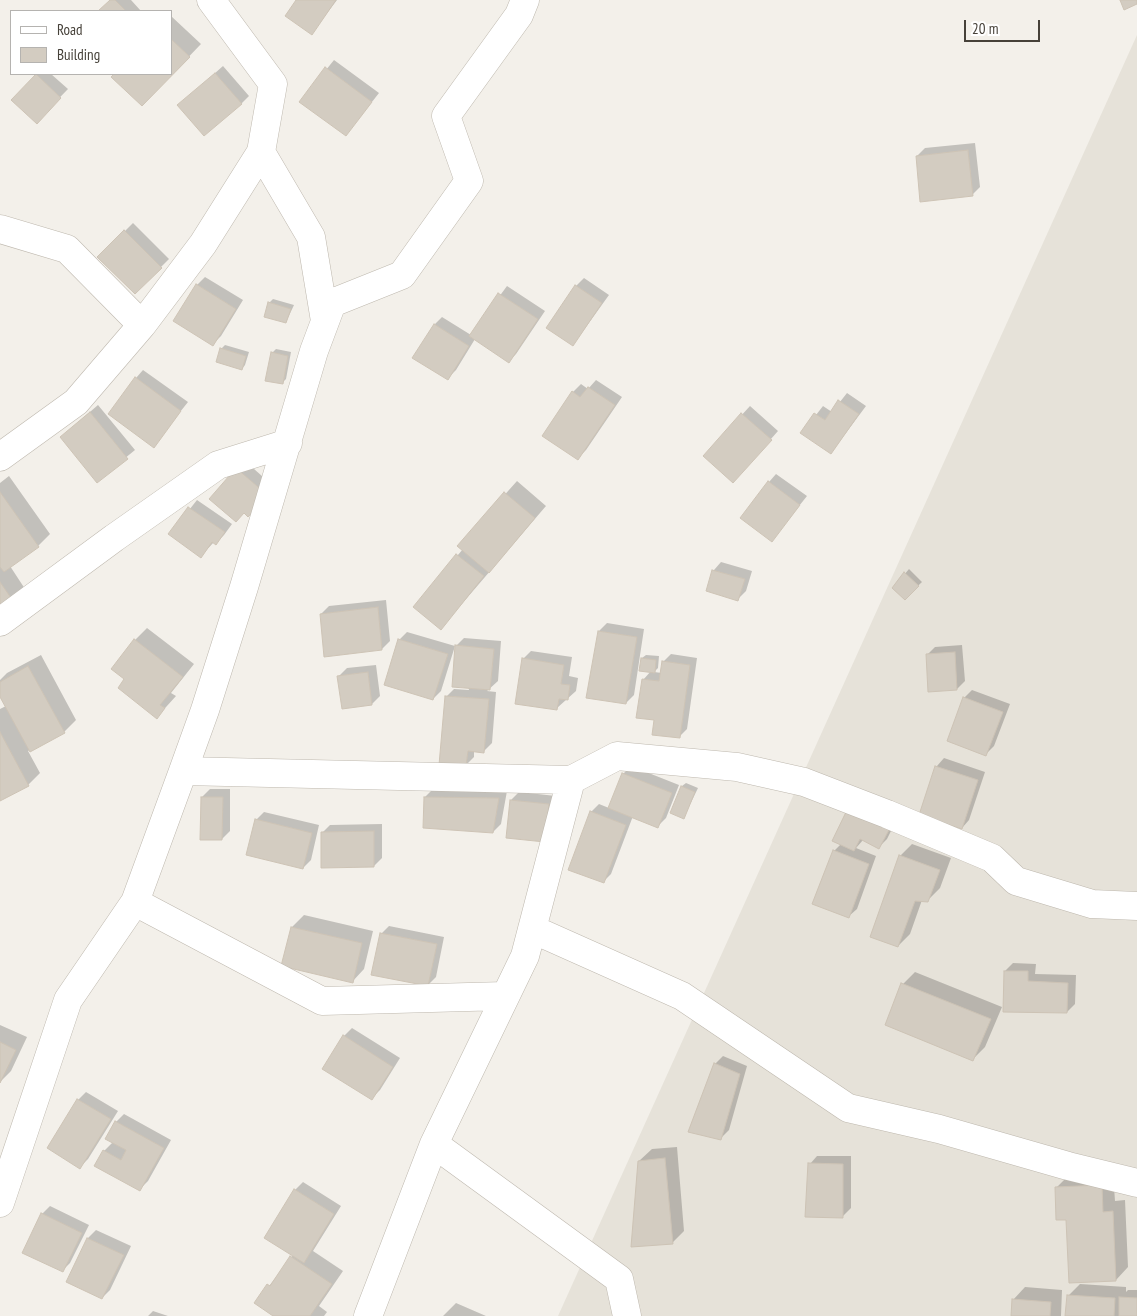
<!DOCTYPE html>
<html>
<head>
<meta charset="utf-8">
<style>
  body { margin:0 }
  #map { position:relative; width:1137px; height:1316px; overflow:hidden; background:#f3f0ea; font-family:"PT Sans Narrow",sans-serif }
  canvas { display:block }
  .legend { position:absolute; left:10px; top:10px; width:162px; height:65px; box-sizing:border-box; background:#fff; border:1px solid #b5b3b0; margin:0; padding:6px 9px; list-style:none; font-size:15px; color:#464139 }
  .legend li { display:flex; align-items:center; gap:10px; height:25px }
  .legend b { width:25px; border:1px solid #b5b3b0 }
  .scale { position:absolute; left:964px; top:20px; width:76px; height:22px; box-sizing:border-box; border:2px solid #464139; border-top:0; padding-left:6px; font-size:15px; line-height:18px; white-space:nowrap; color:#464139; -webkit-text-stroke:4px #fff; paint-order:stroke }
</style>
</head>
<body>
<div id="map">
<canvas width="1137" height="1316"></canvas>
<ul class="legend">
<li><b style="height:6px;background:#fff"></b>Road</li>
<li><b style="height:14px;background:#d3ccc1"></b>Building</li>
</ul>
<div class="scale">20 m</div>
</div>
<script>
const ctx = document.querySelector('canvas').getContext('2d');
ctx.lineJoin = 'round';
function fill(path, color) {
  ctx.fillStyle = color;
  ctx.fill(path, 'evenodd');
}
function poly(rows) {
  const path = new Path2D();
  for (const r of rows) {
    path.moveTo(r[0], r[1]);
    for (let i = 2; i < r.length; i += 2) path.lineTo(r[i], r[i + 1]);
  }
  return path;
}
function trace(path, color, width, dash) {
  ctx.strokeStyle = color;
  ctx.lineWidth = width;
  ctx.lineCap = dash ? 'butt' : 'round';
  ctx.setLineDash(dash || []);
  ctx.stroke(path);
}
fill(poly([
  [1137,35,1137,1316,558,1316]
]), '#e6e2d9');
fill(poly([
  [111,0,131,0,141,11,99,11],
  [297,0,337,0,312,33],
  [171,16,201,44,154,93,113,77,116,74,171,74],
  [334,60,379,93,346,135,301,101],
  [223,66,249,96,241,104,179,105],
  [38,74,51,74,68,89,36,122,13,100],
  [975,143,980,187,972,195,917,156,925,148],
  [133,223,169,259,135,293,99,257],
  [205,277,243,300,221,336,213,344,197,285],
  [584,278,609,295,573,345,576,286],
  [507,286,545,311,516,354,509,361,475,339,456,370,448,378,435,324,442,317,471,335],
  [273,299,294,305,286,322,269,303],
  [225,345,249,352,245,365,242,369,221,349],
  [276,349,291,352,286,379,282,383,272,353],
  [143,370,188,402,153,446,136,378],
  [596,380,622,397,586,450,578,458,573,392,581,384,588,389],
  [847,393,866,406,831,453,802,433,823,406,832,412],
  [98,405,135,450,97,481,61,437],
  [750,406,778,431,741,473,705,455],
  [245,461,271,484,244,512,211,498],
  [776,474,807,496,772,540,769,482],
  [9,476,50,534,38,546,10,566,27,592,0,615,0,483],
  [517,481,546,506,448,620,414,607,463,549,459,546],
  [197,500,232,524,224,535,216,543,214,542,201,556,170,534],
  [721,562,752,571,746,591,738,599,707,590,714,570],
  [909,569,922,582,905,598,893,588],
  [386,600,390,641,382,649,321,614,329,606],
  [607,623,644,629,634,695,626,703,599,631],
  [147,628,194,664,171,693,176,696,157,717,126,679,135,640],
  [407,632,455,646,441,691,433,699,386,684,400,639],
  [464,638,501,641,498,681,487,691,496,692,492,743,484,751,474,751,474,757,466,765,446,697,454,689,469,690,456,646],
  [962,645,965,681,957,689,927,655,935,647],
  [531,651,572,657,569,676,578,678,576,691,557,708,523,659],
  [671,654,697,658,687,729,679,737,655,719,643,680,651,671,642,658,646,655,659,656,658,668,654,672,662,673,663,662],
  [41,655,76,720,64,732,28,751,40,773,28,785,0,799,0,709,6,706,0,694,0,680,7,673],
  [376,665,380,696,372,704,339,676,347,668],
  [972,690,1010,704,994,746,986,754,964,698],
  [944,758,985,772,969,820,962,828,921,814,937,766],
  [631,766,679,785,666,818,658,826,633,816,611,874,603,882,591,812,599,804,609,808,623,774],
  [686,783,698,788,684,817,682,786],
  [210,789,230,789,230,831,222,839,202,797],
  [433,789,507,791,501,824,493,832,425,797],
  [519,792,556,796,552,833,511,800],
  [264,812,319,825,311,860,303,868,256,820],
  [897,819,887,839,879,847,863,840,856,848,876,856,857,909,849,916,834,851,841,844],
  [382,824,382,858,374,866,322,833,330,825],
  [912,844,951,858,940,888,928,900,922,900,910,934,898,946,900,856],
  [304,915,373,931,364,969,352,982,292,927],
  [389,926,444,937,436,977,428,985,381,934],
  [1013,963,1036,964,1035,974,1076,975,1075,1004,1067,1012,1005,971],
  [915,972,1002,1007,985,1047,973,1059,903,984],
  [0,1025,27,1037,11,1071,0,1082],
  [352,1028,400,1058,380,1090,372,1098,344,1036],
  [723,1056,747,1066,729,1130,721,1138,715,1064],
  [86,1092,118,1111,88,1159,80,1167,78,1100],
  [124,1114,171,1140,148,1181,140,1189,104,1151,113,1142,116,1122],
  [677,1147,684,1231,672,1243,639,1161,652,1149],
  [817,1156,851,1156,851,1208,843,1216,810,1164],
  [1113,1173,1115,1201,1125,1200,1128,1267,1116,1280,1067,1218,1056,1188,1068,1176],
  [303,1182,341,1206,313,1251,343,1271,319,1306,327,1312,324,1316,275,1316,256,1303,293,1255,265,1238,295,1190],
  [50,1206,89,1225,70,1263,62,1271,42,1214],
  [96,1230,131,1246,110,1290,102,1298,68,1282,88,1238],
  [1080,1284,1126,1287,1126,1292,1128,1290,1137,1290,1137,1316,1066,1316,1068,1296],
  [1025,1287,1062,1290,1061,1316,1012,1316,1013,1300],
  [456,1303,486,1316,443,1316],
  [153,1311,168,1316,148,1316]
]), '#0003');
const building = poly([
  [110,0,115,0,126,11,98,11,110,0],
  [296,0,336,0,312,35,285,16,296,0],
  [1120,0,1137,0,1137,4,1124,10,1120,0],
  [171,39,190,57,142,106,111,77,114,74,171,74,171,39],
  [325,67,372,102,346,136,299,102,325,67],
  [215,73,242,104,204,136,177,105,215,73],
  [36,74,61,98,37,124,11,100,36,74],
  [968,150,973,196,920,202,916,156,968,150],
  [124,230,162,268,135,294,97,257,124,230],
  [196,284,236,309,213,346,173,321,196,284],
  [575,285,602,303,573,346,546,328,575,285],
  [498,293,538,319,509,363,469,336,498,293],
  [268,302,291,309,286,323,264,317,268,302],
  [434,324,469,346,448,380,412,358,434,324],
  [220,348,246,356,242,370,216,362,220,348],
  [271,352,288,356,283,384,265,381,271,352],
  [135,377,181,411,154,448,108,414,135,377],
  [588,387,615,405,578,460,542,436,572,391,580,397,588,387],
  [838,400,859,414,831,454,800,433,814,413,825,420,838,400],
  [90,412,128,459,97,483,60,437,90,412],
  [741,413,772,440,733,483,703,456,741,413],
  [236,468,264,492,262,502,248,517,244,513,236,522,209,499,236,468],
  [768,481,800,505,772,542,740,518,768,481],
  [0,492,39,547,4,572,0,567,0,492],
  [504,492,535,518,489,573,457,546,504,492],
  [188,507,225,532,216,545,212,542,201,558,168,534,188,507],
  [456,554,484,576,441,630,413,607,456,554],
  [712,570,745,579,738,601,706,591,712,570],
  [904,572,919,586,905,600,892,588,904,572],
  [0,582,16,605,0,616,0,582],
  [378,607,382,650,324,657,320,614,378,607],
  [598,631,637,637,626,704,586,698,598,631],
  [134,639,183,677,160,705,165,708,157,719,118,688,124,679,111,669,134,639],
  [398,639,448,654,433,700,384,685,398,639],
  [455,645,494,649,490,690,452,687,455,645],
  [955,652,957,690,928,692,926,654,955,652],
  [522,658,564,665,561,684,570,685,568,700,559,699,557,710,515,704,522,658],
  [641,658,656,660,655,673,639,671,641,658],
  [662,661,690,665,680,738,652,735,654,720,636,718,642,679,659,681,662,661],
  [28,666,65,733,30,752,0,697,0,682,28,666],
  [368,672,372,705,342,709,337,676,368,672],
  [445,696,489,699,484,753,468,751,466,766,439,765,445,696],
  [963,697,1003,712,986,756,947,741,963,697],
  [0,732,29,786,0,801,0,732],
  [935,766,978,780,962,829,919,815,935,766],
  [622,773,672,793,658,828,608,808,622,773],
  [681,786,695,792,684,819,670,813,681,786],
  [201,797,223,797,222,840,200,840,201,797],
  [424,797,499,798,493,833,423,828,424,797],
  [510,800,549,804,545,842,506,838,510,800],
  [848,808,890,828,879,849,860,839,854,851,832,841,848,808],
  [590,811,626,825,604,883,568,870,590,811],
  [255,819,312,833,303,869,246,855,255,819],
  [374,831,374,867,321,868,321,832,374,831],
  [833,850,869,864,849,918,812,904,833,850],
  [899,855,940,870,928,902,915,901,898,947,870,937,899,855],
  [291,927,362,943,353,983,281,966,291,927],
  [380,933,437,944,428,986,371,975,380,933],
  [1004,971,1028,971,1028,981,1068,983,1067,1013,1003,1012,1004,971],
  [901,983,991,1019,973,1061,885,1025,901,983],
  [343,1035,393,1067,372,1100,322,1069,343,1035],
  [0,1042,16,1050,0,1083,0,1042],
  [714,1063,740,1074,721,1140,688,1132,714,1063],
  [77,1099,111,1119,80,1169,47,1148,77,1099],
  [115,1121,164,1148,140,1191,94,1166,103,1150,121,1160,126,1150,105,1139,115,1121],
  [665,1158,673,1244,631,1247,638,1161,665,1158],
  [808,1163,843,1164,843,1218,805,1217,808,1163],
  [1102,1185,1103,1212,1113,1211,1116,1281,1069,1283,1066,1220,1056,1220,1055,1187,1102,1185],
  [294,1189,334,1214,304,1263,264,1238,294,1189],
  [41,1213,82,1233,63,1272,22,1253,41,1213],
  [87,1238,124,1255,102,1299,66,1282,87,1238],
  [290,1256,332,1284,310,1316,273,1316,254,1303,267,1284,270,1286,290,1256],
  [1067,1295,1115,1298,1114,1316,1065,1316,1067,1295],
  [1119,1297,1137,1298,1137,1316,1119,1316,1119,1297],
  [1012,1299,1051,1302,1050,1316,1011,1316,1012,1299]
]);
fill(building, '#d3ccc1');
trace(building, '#cdc3b5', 1);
const minor = poly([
  [211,0,273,84,261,152,311,237,325,321],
  [0,229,67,249,142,325],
  [0,457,76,402,142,325,203,244,261,152],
  [0,622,114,538,218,465,288,443],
  [183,771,571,780,617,756,737,767,804,782,887,814,992,858,1016,881,1092,904,1137,906],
  [135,902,322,1001,505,996],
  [532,929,682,996,848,1108,939,1129,1068,1166,1137,1183],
  [434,1144,619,1279,627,1316],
  [0,1203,68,1000,135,902,183,771,205,710,244,587,314,351,332,303,402,275,469,181,446,116,519,15,525,0],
  [368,1316,434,1144,525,956,571,780]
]);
trace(minor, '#beb8ae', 29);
trace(minor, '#fff', 28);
</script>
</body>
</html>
